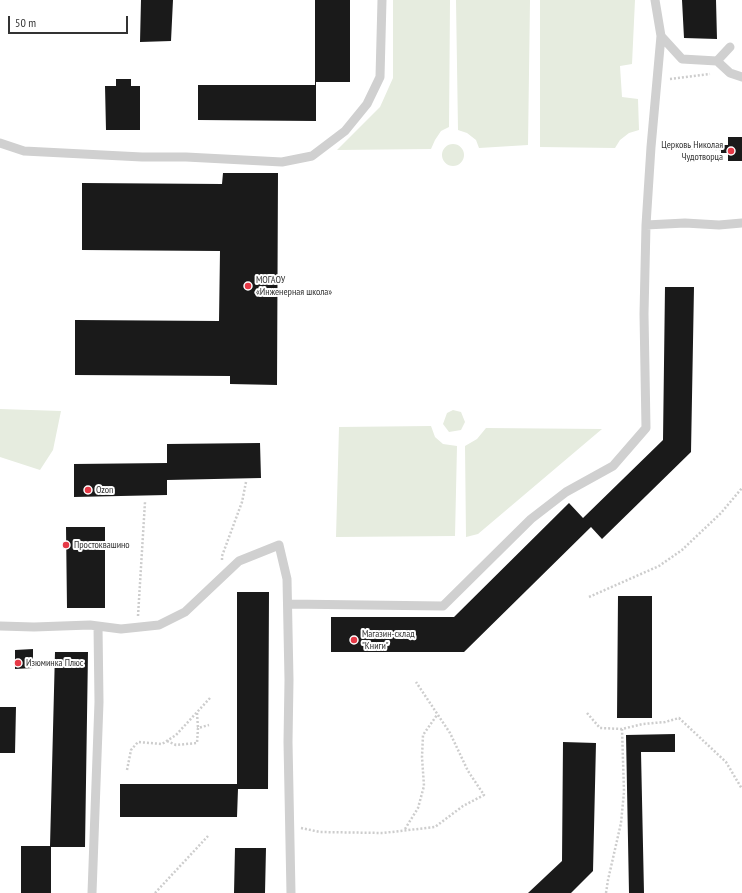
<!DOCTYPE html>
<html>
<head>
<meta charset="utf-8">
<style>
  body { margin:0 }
  #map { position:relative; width:742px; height:893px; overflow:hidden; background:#fff; font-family:"PT Sans Narrow",sans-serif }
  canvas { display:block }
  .scale { position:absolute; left:8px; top:16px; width:120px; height:18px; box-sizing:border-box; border:2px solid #333; border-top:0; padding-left:5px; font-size:12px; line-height:14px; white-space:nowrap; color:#333; -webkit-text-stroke:3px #fff; paint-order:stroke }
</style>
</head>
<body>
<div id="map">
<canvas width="742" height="893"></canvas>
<div class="scale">50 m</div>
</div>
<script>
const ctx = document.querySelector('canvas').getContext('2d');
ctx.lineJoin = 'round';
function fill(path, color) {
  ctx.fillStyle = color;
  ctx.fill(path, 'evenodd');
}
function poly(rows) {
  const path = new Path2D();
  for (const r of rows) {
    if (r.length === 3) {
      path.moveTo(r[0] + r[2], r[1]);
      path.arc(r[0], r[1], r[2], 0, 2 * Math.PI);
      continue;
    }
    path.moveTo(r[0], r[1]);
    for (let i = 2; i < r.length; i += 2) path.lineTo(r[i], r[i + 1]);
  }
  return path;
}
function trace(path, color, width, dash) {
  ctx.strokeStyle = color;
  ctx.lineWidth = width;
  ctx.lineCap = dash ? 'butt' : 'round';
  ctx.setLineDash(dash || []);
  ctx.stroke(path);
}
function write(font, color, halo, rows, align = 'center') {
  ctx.font = font + ' "PT Sans Narrow",sans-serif';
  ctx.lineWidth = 4;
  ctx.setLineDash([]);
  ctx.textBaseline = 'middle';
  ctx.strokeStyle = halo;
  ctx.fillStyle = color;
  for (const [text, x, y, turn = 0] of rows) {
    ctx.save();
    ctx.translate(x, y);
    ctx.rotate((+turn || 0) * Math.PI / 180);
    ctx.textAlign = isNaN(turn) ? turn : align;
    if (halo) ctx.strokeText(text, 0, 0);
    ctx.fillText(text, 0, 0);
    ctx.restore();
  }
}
fill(poly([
  [393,0,450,0,449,127,441,131,435,140,431,149,337,150,380,107,393,78],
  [456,0,530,0,528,145,479,148,476,140,467,133,458,130],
  [540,0,635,0,632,64,620,66,622,97,638,99,639,130,629,133,620,140,615,148,540,147],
  [453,155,11],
  [0,409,61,411,53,450,40,470,0,457],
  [453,410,461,412,465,422,461,430,449,432,443,424,447,413],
  [431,426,435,437,443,444,457,446,455,536,336,537,339,427],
  [486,428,602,429,478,534,466,537,465,446,477,439]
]), '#e6ecdf');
fill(poly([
  [141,0,173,0,171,41,140,42],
  [315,0,350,0,350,82,316,82,316,121,198,120,198,85,315,85],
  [682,0,716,0,717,39,684,38],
  [116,79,131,79,131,86,140,86,140,130,106,130,105,86,116,86],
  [728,137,742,137,742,161,728,161,728,153,721,153,721,145,728,145],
  [223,173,278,173,277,385,230,384,230,376,75,375,75,320,219,321,220,251,82,250,82,183,222,184],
  [665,287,694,287,691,452,602,539,591,527,464,652,331,652,331,617,454,617,569,503,583,518,663,440],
  [260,443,261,478,167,480,167,495,74,497,74,464,167,463,167,444],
  [66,527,105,527,105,608,67,608],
  [237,592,269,592,268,789,238,789,237,817,120,817,120,784,237,784],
  [618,596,652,596,652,718,617,718],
  [33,649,33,668,15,669,15,650],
  [55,652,88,652,85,847,51,847,51,893,21,893,21,846,50,846],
  [0,707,16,707,15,753,0,753],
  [675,734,675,752,641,752,644,893,629,893,626,735],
  [563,742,596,743,593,871,571,893,528,893,562,861],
  [235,848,266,848,265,893,234,893]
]), '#1a1a1a');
trace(poly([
  [670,79,710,74],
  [663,148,721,149],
  [222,560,222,556,242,502,246,482],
  [589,597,659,566,682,550,721,513,742,488],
  [138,616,145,502],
  [197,713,198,728],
  [587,713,600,728,622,729,643,724,665,722,679,718,726,762,742,789],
  [167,741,176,745,197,743,198,728,209,725],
  [127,770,131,750,138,742,162,744,176,735,210,698],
  [301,828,320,832,383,833,435,827,463,806,484,795,468,771,450,733,416,682],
  [405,829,418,808,424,786,422,757,423,735,437,715],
  [155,893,208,836],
  [606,893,608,880,621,823,624,792,622,729]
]), '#cdcdcd', 2.5, [2, 2]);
trace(poly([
  [655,0,661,36,682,59,717,61,730,47],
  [717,61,730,73,742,77],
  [0,143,24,151,142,157,186,157,282,162,312,156,345,131,367,104,380,77,382,0],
  [646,225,685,223,719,225,742,223],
  [288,604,443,606,531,519,566,492,613,466,646,428,644,314,646,225,651,147,661,36],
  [0,626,34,627,90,625,121,629,159,625,185,612,239,561,279,545,287,579,289,680,288,742,291,893],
  [92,893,99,702,98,626]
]), '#d0d0d0', 9);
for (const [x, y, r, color] of [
  [731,151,4,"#e63946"],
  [248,286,4,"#e63946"],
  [88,490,4,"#e63946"],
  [66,545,4,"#e63946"],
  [354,640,4,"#e63946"],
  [18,663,4,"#e63946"]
]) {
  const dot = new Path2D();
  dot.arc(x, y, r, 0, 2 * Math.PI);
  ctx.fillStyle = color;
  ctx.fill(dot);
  trace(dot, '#fff', 1.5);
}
write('10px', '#333', '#fff', [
  ["Церковь Николая",723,145,"right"],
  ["Чудотворца",723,157,"right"],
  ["МОГАОУ",256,280],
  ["«Инженерная школа»",256,292],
  ["Ozon",96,490],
  ["Простоквашино",74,545],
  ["Магазин-склад",362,634],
  ["\"Книги\"",362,646],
  ["Изюминка Плюс",26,663]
], 'left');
</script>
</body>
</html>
